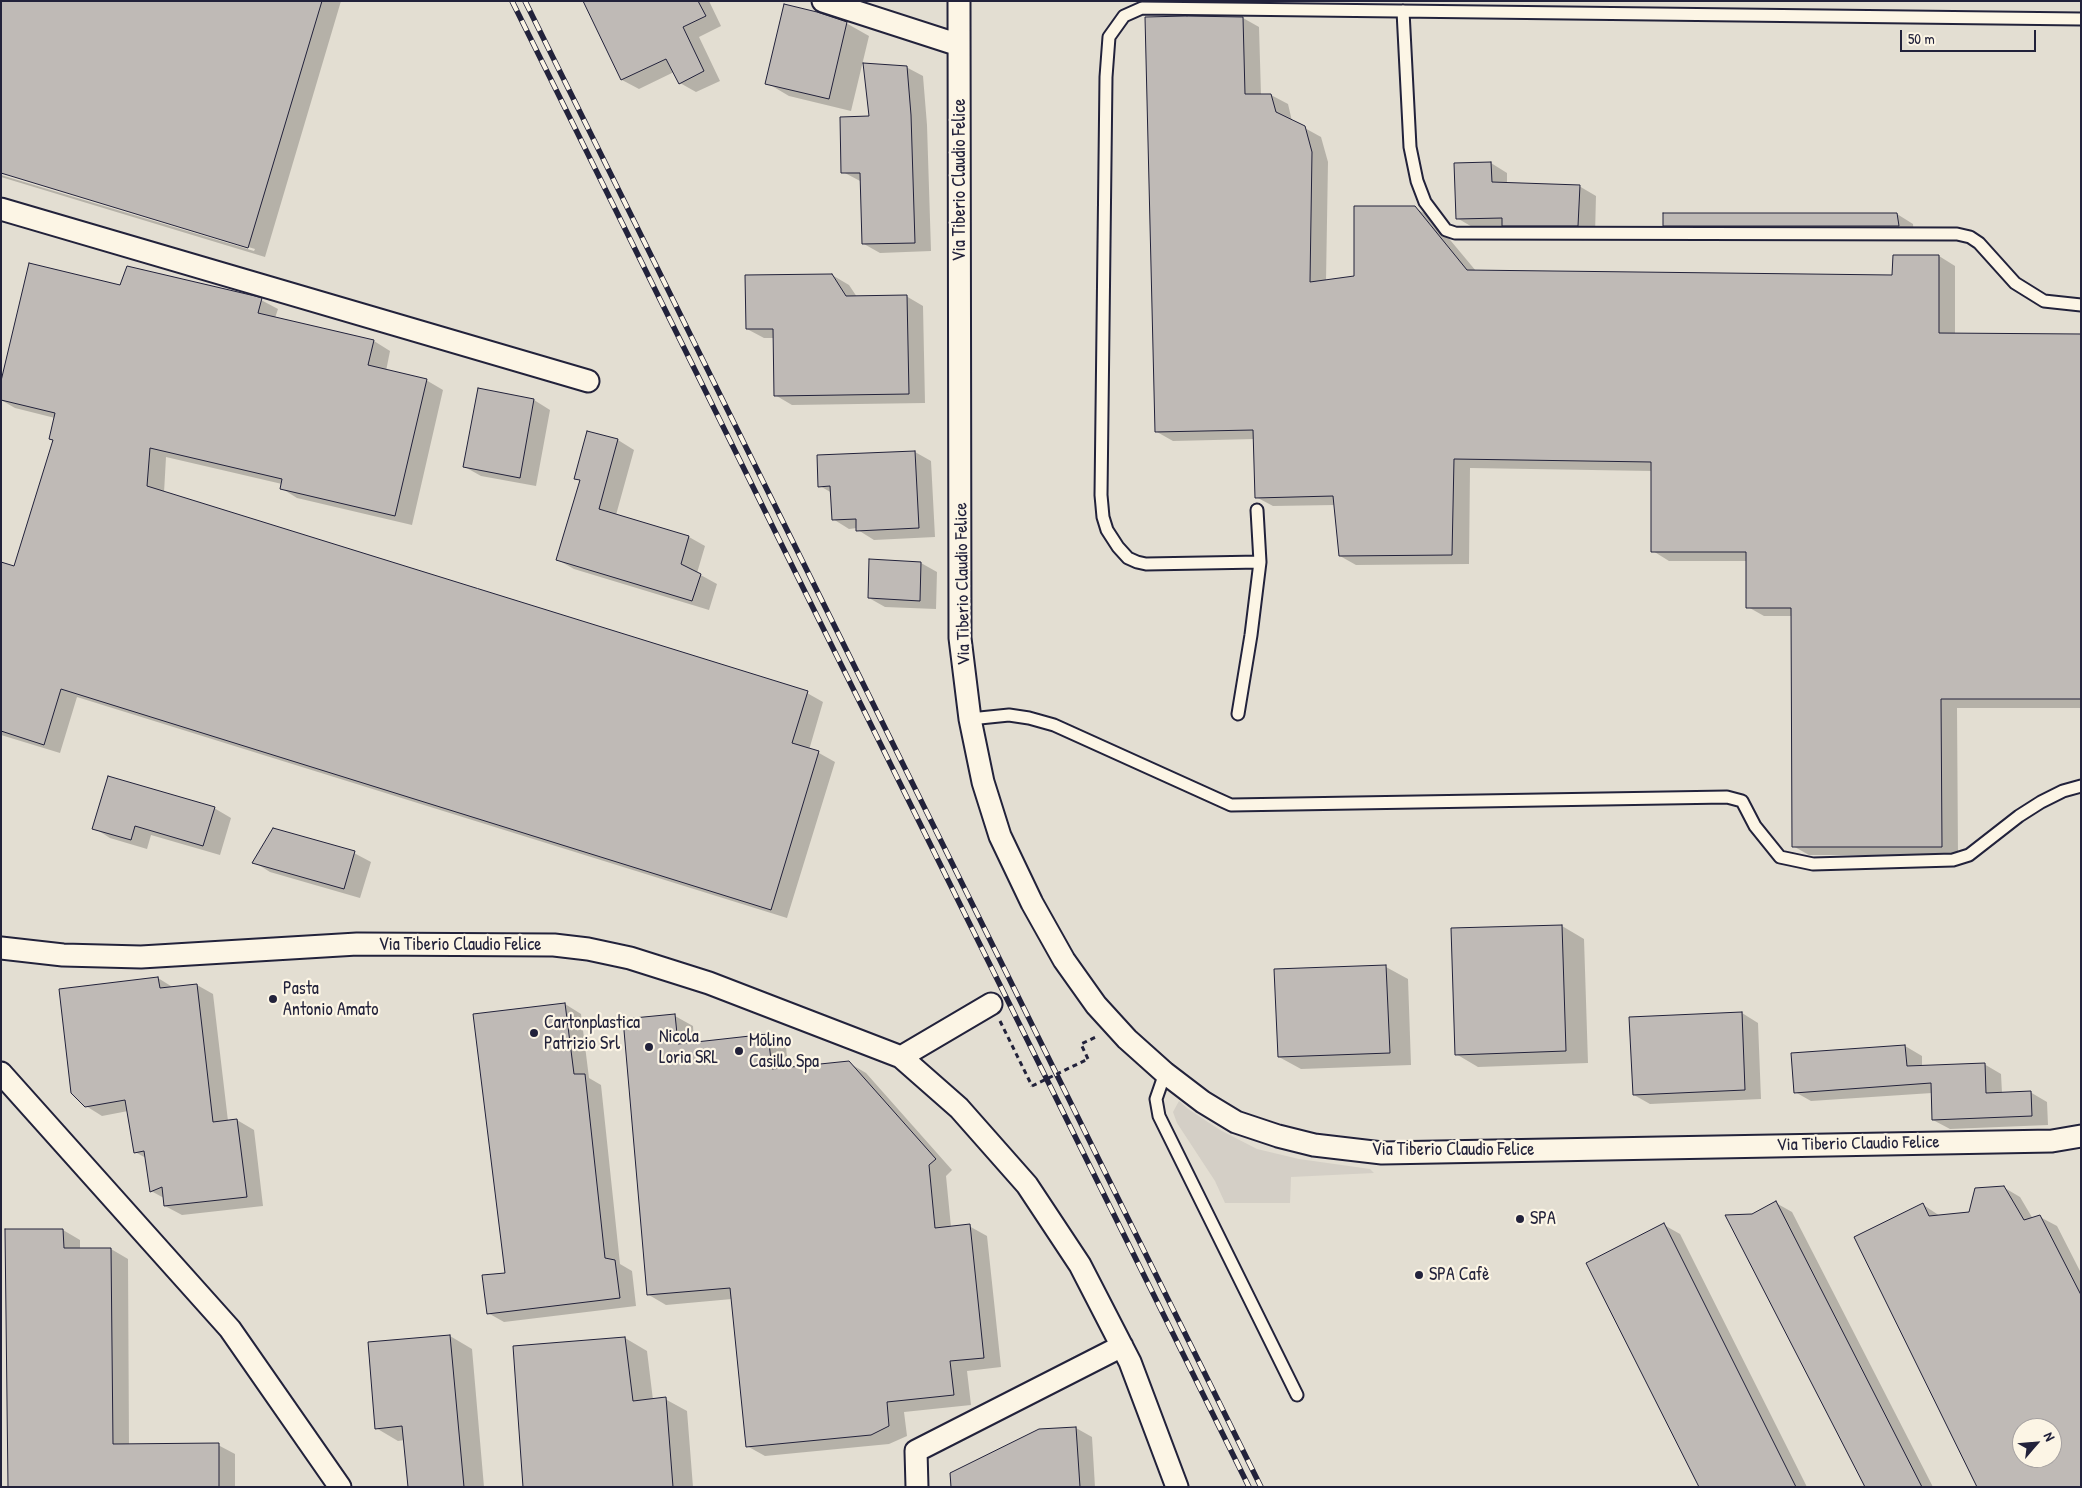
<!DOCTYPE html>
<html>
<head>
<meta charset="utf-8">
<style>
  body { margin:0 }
  #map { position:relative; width:2082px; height:1488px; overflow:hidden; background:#f3edde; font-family:"Patrick Hand",sans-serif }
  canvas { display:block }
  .frame { position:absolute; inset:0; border:2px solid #22223b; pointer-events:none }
  .north { position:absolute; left:2012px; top:1418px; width:50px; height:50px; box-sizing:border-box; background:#fcf5e5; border:1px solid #a5a1a1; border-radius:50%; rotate:63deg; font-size:14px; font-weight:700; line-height:20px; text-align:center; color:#22223b }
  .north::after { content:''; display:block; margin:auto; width:18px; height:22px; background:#22223b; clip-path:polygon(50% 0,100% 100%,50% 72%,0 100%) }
  .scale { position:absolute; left:1900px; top:30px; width:136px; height:22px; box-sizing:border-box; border:2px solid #22223b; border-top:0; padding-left:6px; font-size:15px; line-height:18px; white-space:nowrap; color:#22223b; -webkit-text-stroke:4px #fcf5e5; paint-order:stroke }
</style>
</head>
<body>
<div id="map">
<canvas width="2082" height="1488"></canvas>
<div class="frame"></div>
<div class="north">N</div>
<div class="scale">50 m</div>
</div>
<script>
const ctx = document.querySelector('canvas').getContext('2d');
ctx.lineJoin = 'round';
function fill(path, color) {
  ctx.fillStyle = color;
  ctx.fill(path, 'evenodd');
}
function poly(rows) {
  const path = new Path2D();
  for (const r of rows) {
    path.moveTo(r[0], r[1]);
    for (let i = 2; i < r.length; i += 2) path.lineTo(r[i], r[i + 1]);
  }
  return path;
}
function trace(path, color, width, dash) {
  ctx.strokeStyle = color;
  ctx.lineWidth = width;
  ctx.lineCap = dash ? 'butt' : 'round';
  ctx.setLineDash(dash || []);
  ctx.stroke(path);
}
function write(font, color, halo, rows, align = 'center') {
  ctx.font = font + ' "Patrick Hand",sans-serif';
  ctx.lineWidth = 4.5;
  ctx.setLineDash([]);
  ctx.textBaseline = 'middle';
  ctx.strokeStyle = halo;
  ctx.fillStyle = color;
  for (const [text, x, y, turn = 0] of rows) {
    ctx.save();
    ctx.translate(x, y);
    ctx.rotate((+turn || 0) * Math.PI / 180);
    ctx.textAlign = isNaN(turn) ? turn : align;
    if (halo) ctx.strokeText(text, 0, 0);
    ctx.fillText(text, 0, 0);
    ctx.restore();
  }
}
fill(poly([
  [1,1,2081,1,2081,1487,1,1487],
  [2022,1428,2052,1428,2052,1458,2022,1458]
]), '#e3ded2');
fill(poly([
  [1179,1101,1188,1109,1220,1130,1257,1149,1299,1159,1370,1169,1374,1173,1291,1177,1290,1203,1225,1203,1215,1181,1177,1123,1173,1112]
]), '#d4cfc6');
fill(poly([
  [1,1,341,1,265,257,1,177,1,175,254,251,255,249,1,172],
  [584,1,709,1,721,26,699,37,720,81,696,92,680,83,674,72,639,89,622,80],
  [1243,18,1259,27,1261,95,1271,95,1288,104,1292,121,1321,137,1328,162,1326,281,1355,277,1415,208,1431,217,1476,271,1894,276,1939,256,1955,266,1955,335,2081,335,2081,708,1957,708,1958,855,1809,855,1793,846,1792,616,1764,616,1748,607,1747,561,1669,561,1653,551,1652,471,1470,468,1469,564,1356,565,1340,556,1335,505,1273,506,1256,497,1255,439,1173,441,1157,432],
  [846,23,869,36,851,111,789,96,767,83],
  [906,67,923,76,927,125,931,251,880,253,864,244,862,182,843,172,870,117],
  [1491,163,1507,173,1507,184,1579,186,1596,196,1595,235,1520,234,1507,227,1474,228,1457,218],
  [1897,214,1913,224,1914,235,1681,235,1664,225],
  [832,275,849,285,857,297,906,296,923,306,925,403,792,405,775,395,774,338,764,338,747,329],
  [120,286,261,300,278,309,275,318,374,341,390,351,386,371,426,380,443,390,412,525,297,498,281,488,282,484,166,457,164,493,807,693,823,702,809,750,819,753,835,762,787,918,77,697,60,753,1,735,1,563,15,567,54,441,50,439,55,418,15,408,1,400,1,386],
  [479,390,534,400,550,410,536,486,481,476,465,467],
  [588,433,618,440,634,450,616,515,689,537,705,546,697,573,717,584,709,610,574,569,558,560,581,481,576,478],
  [915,452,931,461,935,537,874,540,858,530,857,528,849,529,833,519,832,493,820,486],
  [921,563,937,572,936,609,885,607,869,598],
  [214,808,231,818,220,855,151,835,147,849,110,838,94,828],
  [354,853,371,862,360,898,270,872,254,862],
  [1562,926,1584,939,1588,1063,1478,1067,1456,1054],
  [1386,967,1408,979,1411,1065,1301,1069,1279,1057],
  [158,978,174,988,197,985,213,994,228,1121,237,1120,254,1130,263,1206,182,1215,165,1206,164,1198,151,1191,146,1158,135,1152,128,1111,102,1116,86,1106],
  [565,1004,581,1014,589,1078,601,1085,620,1264,632,1271,636,1306,504,1322,488,1313,506,1274],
  [1742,1013,1758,1023,1761,1099,1650,1104,1634,1095],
  [675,1016,693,1026,694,1043,768,1036,786,1046,788,1069,849,1063,866,1073,952,1170,946,1176,951,1227,969,1226,987,1236,1001,1367,967,1371,971,1405,904,1412,907,1436,889,1444,765,1456,747,1446,732,1299,666,1305,649,1295],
  [1905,1046,1922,1056,1922,1067,1984,1064,2001,1074,2002,1093,2030,1092,2047,1102,2048,1125,1950,1129,1933,1120,1932,1093,1811,1101,1795,1092],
  [2003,1187,2020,1197,2033,1219,2040,1217,2057,1226,2081,1273,2081,1487,1979,1487,1922,1204,1940,1216,1970,1213],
  [2022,1428,2052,1428,2052,1458,2022,1458],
  [1776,1203,1792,1212,1933,1487,1866,1487,1753,1215],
  [1664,1225,1680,1234,1807,1487,1700,1487],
  [7,1230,63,1230,80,1240,80,1249,111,1249,128,1259,129,1445,218,1445,235,1454,235,1487,9,1487],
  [450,1336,472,1349,484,1487,409,1487,405,1440,398,1441,376,1428],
  [625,1338,647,1351,653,1400,665,1399,687,1411,693,1487,524,1487],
  [1076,1428,1092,1437,1095,1487,952,1487]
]), '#0003');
const building = poly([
  [1,1,322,1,248,248,1,173,1,1],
  [583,1,698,1,706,16,683,27,704,71,679,84,666,59,621,80,583,1],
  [784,4,817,12,847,22,829,99,765,84,784,4],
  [1187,16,1243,17,1245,94,1271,94,1276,112,1305,126,1312,152,1310,282,1354,276,1354,206,1415,206,1467,270,1892,275,1893,255,1939,255,1939,333,2081,334,2081,699,1941,699,1942,847,1792,847,1791,608,1746,608,1746,552,1651,552,1651,462,1454,459,1452,555,1339,556,1333,496,1255,498,1253,430,1155,432,1145,17,1187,16],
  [863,63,907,66,911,115,915,243,862,244,860,173,841,173,840,117,869,116,863,63],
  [1491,162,1492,182,1580,185,1578,226,1502,226,1502,218,1456,219,1454,163,1491,162],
  [1663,213,1897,213,1899,226,1663,226,1663,213],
  [29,263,120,285,127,266,255,296,262,298,258,313,374,340,368,365,427,379,395,516,280,489,282,479,150,448,147,486,808,691,792,743,819,751,771,910,61,689,44,745,1,731,1,562,14,566,53,440,49,439,55,413,1,400,1,381,29,263],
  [832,274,846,296,907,295,909,394,774,396,773,329,746,329,745,275,832,274],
  [478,388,534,399,520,478,463,467,478,388],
  [587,431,618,439,599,509,689,536,681,564,701,574,692,601,556,560,580,480,574,479,587,431],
  [915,451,919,528,856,531,856,519,832,520,830,486,818,487,817,455,915,451],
  [869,559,921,562,920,601,868,598,869,559],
  [108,776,215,807,203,846,135,826,131,840,92,829,108,776],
  [273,828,355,851,344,889,252,863,273,828],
  [1562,925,1566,1051,1455,1055,1451,928,1562,925],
  [1386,965,1390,1053,1278,1057,1274,969,1386,965],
  [158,977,160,988,197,984,213,1122,237,1119,247,1197,164,1206,162,1187,150,1192,144,1151,134,1153,125,1100,85,1107,71,1093,59,989,158,977],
  [565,1003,574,1074,585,1074,605,1258,615,1260,620,1298,487,1314,482,1275,505,1273,473,1014,565,1003],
  [1742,1012,1745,1090,1633,1095,1629,1017,1742,1012],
  [675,1014,678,1044,768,1034,772,1069,849,1061,936,1159,929,1165,935,1228,970,1224,984,1358,950,1361,954,1395,887,1402,889,1426,871,1435,746,1447,730,1288,647,1295,623,1019,675,1014],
  [1905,1045,1907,1066,1985,1063,1986,1093,2031,1091,2032,1116,1932,1120,1931,1083,1794,1093,1791,1053,1905,1045],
  [2004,1186,2024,1220,2040,1215,2081,1295,2081,1487,1977,1487,1854,1237,1923,1203,1929,1216,1969,1212,1975,1188,2004,1186],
  [2022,1428,2052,1428,2052,1458,2022,1458,2022,1428],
  [1776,1201,1922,1487,1865,1487,1725,1215,1752,1214,1776,1201],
  [1664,1223,1796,1487,1699,1487,1586,1263,1664,1223],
  [5,1229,63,1229,64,1248,111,1248,113,1444,219,1443,219,1487,8,1487,5,1229],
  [450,1335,464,1487,408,1487,402,1426,375,1429,368,1342,450,1335],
  [625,1337,633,1401,666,1397,673,1487,523,1487,513,1346,625,1337],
  [1076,1427,1080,1487,951,1487,950,1473,1039,1429,1076,1427]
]);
fill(building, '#bfbab6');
trace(building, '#22223b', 1);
const lane = poly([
  [1403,11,1410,147,1417,181,1425,202,1446,230,1455,233,1957,234,1970,237,1979,243,2015,283,2044,301,2081,305],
  [1260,562,1146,564,1137,562,1128,558,1118,547,1107,530,1103,517,1101,495,1106,77,1109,37,1124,16,1142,8,2081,19],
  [1238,714,1251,635,1260,562,1257,510],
  [970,719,1009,715,1029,718,1054,725,1231,805,1727,797,1742,801,1755,826,1780,857,1813,864,1953,860,1969,855,2019,816,2041,802,2063,791,2081,786],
  [1165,1073,1156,1099,1159,1116,1297,1395]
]);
const street = poly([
  [823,1,959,45],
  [959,1,960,638,970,719,983,782,1000,836,1032,903,1064,960,1096,1005,1127,1039,1165,1073,1203,1102,1236,1122,1278,1136,1314,1145,1382,1153,2052,1141,2081,1136],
  [1,209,588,381],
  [1,948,63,955,141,957,357,944,554,945,588,949,630,958,709,983,901,1057,991,1004],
  [901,1057,959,1108,1027,1185,1080,1265,1130,1362,1177,1487],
  [1,1073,230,1329,340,1487],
  [917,1487,916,1451,1122,1346]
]);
trace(lane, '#22223b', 15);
trace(street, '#22223b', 25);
trace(poly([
  [1000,1021,1032,1086],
  [1088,1059,1081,1044,1098,1036]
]), '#22223b', 3, [5, 4]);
trace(lane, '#fcf5e5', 11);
trace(street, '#fcf5e5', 21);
const rail = poly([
  [512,1,1249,1487],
  [525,1,1261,1487]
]);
trace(rail, '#22223b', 5.5);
trace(rail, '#fcf5e5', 4, [11]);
trace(poly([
  [1032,1086,1088,1059]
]), '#22223b', 3, [5, 4]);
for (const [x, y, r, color] of [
  [273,999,5,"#22223b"],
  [534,1033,5,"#22223b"],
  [649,1047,5,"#22223b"],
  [739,1051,5,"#22223b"],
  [1520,1219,5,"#22223b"],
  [1419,1275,5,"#22223b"]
]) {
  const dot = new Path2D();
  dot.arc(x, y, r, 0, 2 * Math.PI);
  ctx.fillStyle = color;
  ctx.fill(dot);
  trace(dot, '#fcf5e5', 2);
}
write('18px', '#22223b', '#fcf5e5', [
  ["Via Tiberio Claudio Felice",960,180,-90],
  ["Via Tiberio Claudio Felice",963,584,-91],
  ["Via Tiberio Claudio Felice",460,945],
  ["Via Tiberio Claudio Felice",1858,1144,-1],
  ["Via Tiberio Claudio Felice",1453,1150]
]);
write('18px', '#22223b', '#fcf5e5', [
  ["Pasta",283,989],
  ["Antonio Amato",283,1010],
  ["Cartonplastica",544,1023],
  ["Patrizio Srl",544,1044],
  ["Nicola",659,1037],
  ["Loria SRL",659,1058],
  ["Molino",749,1041],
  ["Casillo Spa",749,1062],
  ["SPA",1530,1219],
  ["SPA Cafè",1429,1275]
], 'left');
</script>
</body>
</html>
